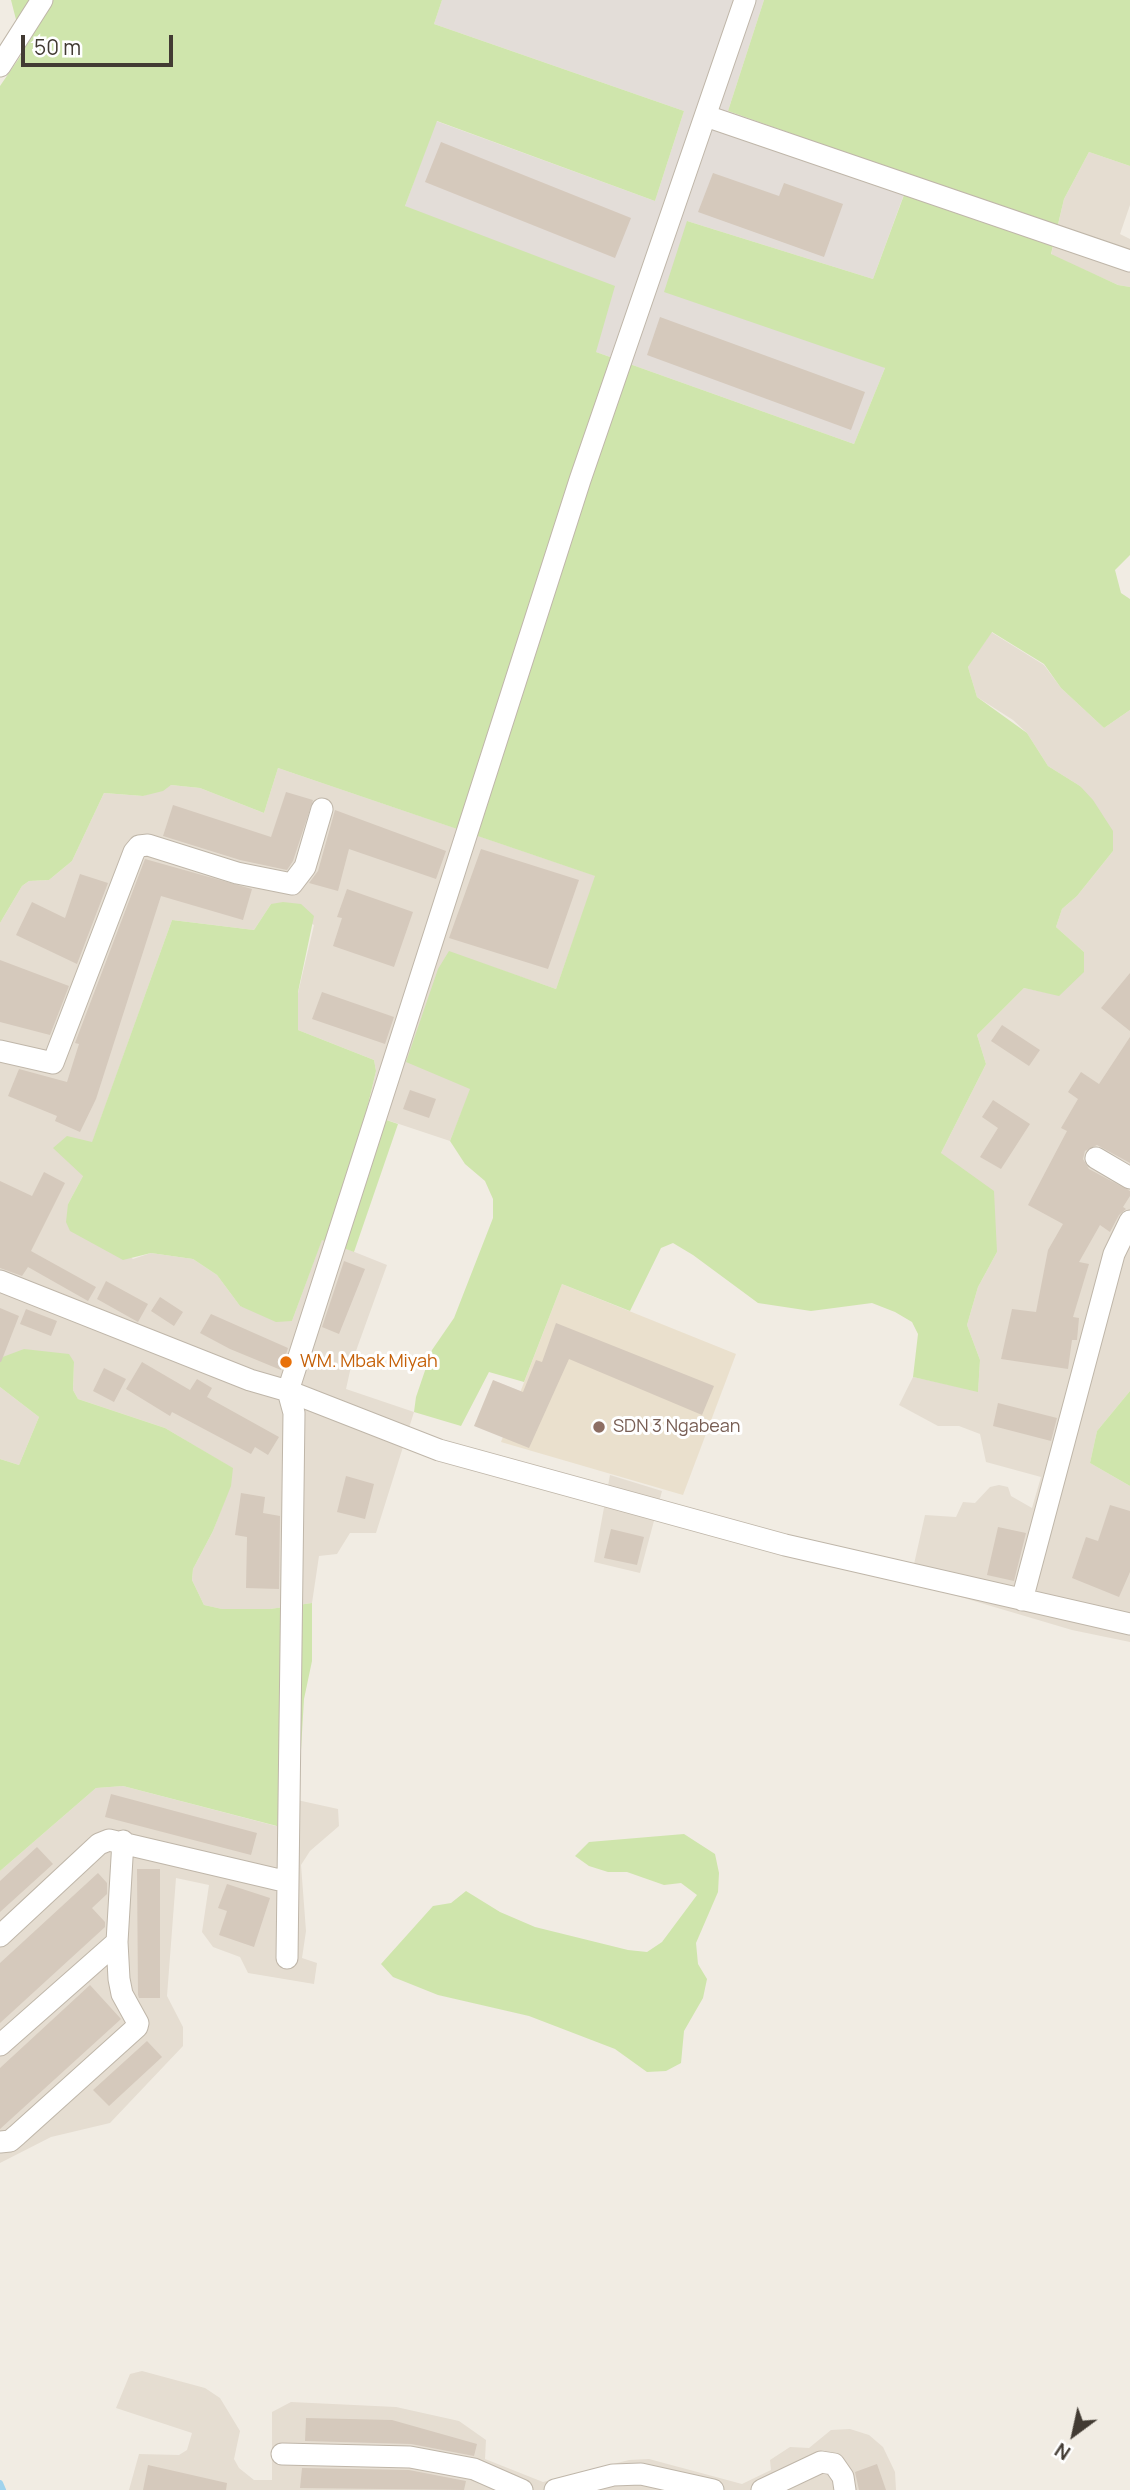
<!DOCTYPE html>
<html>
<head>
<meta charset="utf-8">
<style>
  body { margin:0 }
  #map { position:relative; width:1130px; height:2490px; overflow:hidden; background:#f1ece3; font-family:Manrope,sans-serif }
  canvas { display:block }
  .north { position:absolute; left:1039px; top:2399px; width:70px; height:70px; -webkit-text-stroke:5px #fff; paint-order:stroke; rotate:213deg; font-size:19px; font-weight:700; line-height:28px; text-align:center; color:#423b33 }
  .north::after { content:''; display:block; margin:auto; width:24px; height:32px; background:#423b33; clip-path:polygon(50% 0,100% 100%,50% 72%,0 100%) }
  .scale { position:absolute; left:21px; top:35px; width:152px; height:32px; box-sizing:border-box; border:4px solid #423b33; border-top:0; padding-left:9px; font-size:21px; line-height:24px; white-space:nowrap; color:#423b33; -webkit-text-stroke:5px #fff; paint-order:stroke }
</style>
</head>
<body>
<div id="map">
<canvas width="1130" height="2490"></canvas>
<div class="north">N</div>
<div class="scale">50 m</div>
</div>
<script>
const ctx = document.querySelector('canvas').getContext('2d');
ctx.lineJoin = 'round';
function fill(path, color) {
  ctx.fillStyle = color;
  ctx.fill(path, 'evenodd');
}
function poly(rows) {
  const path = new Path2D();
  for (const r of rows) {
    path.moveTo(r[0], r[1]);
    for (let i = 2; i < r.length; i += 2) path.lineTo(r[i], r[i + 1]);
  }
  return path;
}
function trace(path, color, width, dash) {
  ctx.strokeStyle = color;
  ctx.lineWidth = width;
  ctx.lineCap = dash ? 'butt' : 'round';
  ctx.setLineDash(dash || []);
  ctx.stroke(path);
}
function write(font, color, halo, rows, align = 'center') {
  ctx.font = font + ' Manrope,sans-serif';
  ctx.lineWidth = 6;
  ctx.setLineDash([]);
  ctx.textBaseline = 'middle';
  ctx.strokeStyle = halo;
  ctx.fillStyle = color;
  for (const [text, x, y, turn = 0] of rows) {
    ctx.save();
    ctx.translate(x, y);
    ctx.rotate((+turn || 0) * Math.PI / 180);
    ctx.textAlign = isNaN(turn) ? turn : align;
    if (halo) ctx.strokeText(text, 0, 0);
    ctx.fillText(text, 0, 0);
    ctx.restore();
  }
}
fill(poly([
  [1089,152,1130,166,1130,205,1120,234,1130,239,1130,287,1118,285,1051,255,1064,199],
  [991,632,1044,665,1061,688,1104,728,1130,710,1130,1391,1097,1431,1090,1463,1130,1486,1130,1642,1072,1630,910,1582,925,1515,956,1517,963,1502,975,1503,990,1487,999,1485,1008,1487,1011,1496,1032,1508,1041,1477,986,1462,980,1434,959,1426,938,1426,899,1405,913,1377,978,1391,980,1360,967,1325,978,1287,997,1252,941,1153,986,1064,977,1035,1024,988,1059,995,1084,952,1056,927,1062,909,1077,896,1113,851,1080,786,1048,766,1027,733,1013,720,977,697,968,667],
  [278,768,596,876,556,989,449,952,471,1089,450,1141,366,1113,376,1071,374,1060,298,1030,298,993,314,925,271,904,254,930,172,920,92,1143,83,1176,68,1204,133,1259,151,1253,193,1259,217,1275,240,1306,292,1321,322,1239,387,1265,352,1362,346,1389,414,1412,376,1533,350,1533,337,1554,319,1556,312,1603,270,1609,222,1609,204,1605,192,1580,193,1569,213,1531,230,1486,232,1468,165,1428,78,1399,73,1390,74,1362,0,1358,0,923,22,886,29,881,49,880,72,861,104,793,143,796,171,785,200,788,264,813],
  [0,1387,39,1417,19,1465,0,1459],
  [610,1475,662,1491,640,1573,594,1562],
  [123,1786,276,1826,279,1796,338,1809,339,1826,310,1851,301,1865,306,1931,302,1958,317,1963,314,1984,248,1973,240,1957,213,1947,202,1932,209,1885,176,1878,167,1996,183,2027,183,2046,110,2123,51,2137,0,2163,0,1871,96,1788],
  [142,2371,205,2388,220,2398,240,2431,234,2459,239,2468,254,2480,272,2480,272,2412,291,2402,396,2407,459,2421,486,2440,485,2459,543,2482,629,2460,649,2459,742,2484,771,2470,770,2460,790,2447,809,2448,831,2430,850,2429,869,2435,883,2447,895,2472,896,2490,129,2490,139,2454,179,2455,187,2450,192,2433,116,2408,130,2374]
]), '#e5ddd1');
fill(poly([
  [442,0,764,0,728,111,911,175,873,279,687,221,885,368,854,444,596,352,405,206,436,121,655,201,684,111,434,24]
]), '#e3ddd8');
fill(poly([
  [562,1284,736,1354,683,1495,501,1442]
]), '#eae0cd');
fill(poly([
  [11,0,442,0,434,24,684,111,655,201,437,121,405,206,615,286,596,352,854,444,885,368,664,292,687,221,873,279,911,176,728,111,764,0,1130,0,1130,166,1089,152,1064,199,1051,254,1118,285,1130,287,1130,555,1115,570,1121,593,1130,599,1130,710,1104,728,1061,688,1044,664,992,632,968,667,977,697,1027,733,1048,766,1080,786,1093,800,1113,831,1113,851,1077,896,1062,909,1056,927,1084,952,1084,972,1059,996,1024,988,977,1035,986,1064,941,1153,994,1191,997,1252,978,1287,967,1325,980,1360,978,1392,913,1377,918,1334,912,1322,895,1312,872,1303,811,1311,758,1303,693,1255,673,1243,661,1248,630,1311,562,1284,524,1382,489,1372,461,1426,414,1412,416,1397,432,1350,454,1318,493,1218,493,1199,485,1181,465,1164,450,1141,470,1089,406,1062,438,969,449,951,556,989,595,876,278,768,264,813,200,788,171,785,163,791,143,796,104,793,72,861,49,880,29,881,22,886,0,923,0,86,24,51],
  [283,902,301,904,314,916,298,992,298,1030,374,1060,376,1071,366,1113,398,1124,354,1252,322,1240,292,1321,276,1322,240,1306,217,1275,193,1259,151,1253,123,1260,70,1231,66,1222,68,1204,83,1176,53,1148,67,1136,92,1142,172,920,254,930,271,904],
  [24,1349,69,1354,74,1362,73,1390,78,1399,165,1428,233,1468,231,1486,213,1531,193,1569,192,1580,204,1605,222,1609,270,1609,312,1603,312,1661,304,1699,298,1800,280,1796,277,1826,123,1786,96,1788,0,1871,0,1459,19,1465,39,1417,0,1387,0,1358],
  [1130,1391,1130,1486,1090,1463,1097,1431],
  [684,1834,715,1854,719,1873,718,1892,696,1943,698,1964,707,1979,703,1998,684,2031,681,2063,666,2071,647,2072,615,2049,529,2016,438,1995,393,1977,381,1964,433,1906,451,1903,466,1891,500,1912,535,1927,628,1950,647,1952,662,1942,697,1895,681,1883,664,1885,627,1872,608,1872,589,1866,575,1856,589,1842]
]), '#cfe5ac');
trace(poly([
  [0,2483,3,2490]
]), '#a0d3ed', 6);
fill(poly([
  [441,142,631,218,615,258,425,182],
  [713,173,779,196,784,183,843,204,824,257,698,212],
  [660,317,865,392,851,430,647,355],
  [286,792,313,800,293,861,287,870,240,860,163,836,173,805,271,837],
  [335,810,446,851,436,879,349,849,338,891,309,883,318,871],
  [481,849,579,880,548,969,449,938],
  [145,859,252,889,243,920,161,896,96,1099,80,1132,55,1121,57,1116,8,1096,19,1069,67,1082,79,1044,75,1043],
  [80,874,108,883,77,964,16,935,32,902,65,918],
  [347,889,413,912,394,967,333,946,342,918,337,917],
  [0,960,69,986,50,1035,0,1022],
  [1130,973,1130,1031,1101,1008],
  [322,992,394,1017,385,1044,312,1019],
  [1002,1025,1040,1050,1029,1066,991,1041],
  [1130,1037,1130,1163,1097,1145,1085,1151,1083,1159,1089,1169,1130,1191,1130,1196,1123,1207,1126,1209,1119,1215,1110,1232,1100,1225,1079,1262,1089,1264,1073,1317,1079,1318,1077,1340,1072,1340,1068,1369,1001,1359,1012,1309,1036,1312,1048,1250,1063,1224,1028,1205,1067,1131,1061,1128,1078,1099,1068,1092,1081,1072,1099,1084],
  [410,1090,436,1099,429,1118,403,1109],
  [993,1100,1030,1124,1001,1169,980,1157,998,1128,982,1117],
  [44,1172,65,1183,31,1251,96,1287,88,1301,28,1267,22,1276,0,1268,0,1181,32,1196],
  [344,1261,365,1269,339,1334,322,1327],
  [106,1281,148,1304,138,1322,97,1299],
  [160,1297,183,1312,174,1326,151,1311],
  [0,1308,19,1316,1,1362,0,1362],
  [26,1309,57,1321,51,1336,20,1324],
  [211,1314,288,1348,281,1370,230,1349,200,1333],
  [556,1323,714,1386,702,1415,569,1359,529,1448,474,1426,493,1380,523,1392,536,1360,542,1362],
  [142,1362,190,1390,197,1379,212,1388,207,1397,279,1437,268,1455,255,1447,251,1454,172,1412,170,1416,126,1389],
  [104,1368,126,1379,114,1402,93,1391],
  [998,1403,1057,1418,1051,1441,993,1426],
  [346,1476,374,1484,365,1519,337,1512],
  [241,1493,265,1497,263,1513,280,1516,279,1589,246,1588,247,1537,235,1535],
  [1110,1505,1130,1511,1130,1572,1119,1597,1072,1578,1086,1537,1098,1541],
  [998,1527,1026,1533,1014,1581,987,1575],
  [611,1529,644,1537,637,1565,604,1558],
  [111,1794,257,1833,251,1855,105,1817],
  [37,1847,53,1864,0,1912,0,1881],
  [137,1869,160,1869,160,1998,139,1998,138,1995],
  [98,1873,107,1883,107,1894,92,1908,105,1922,105,1927,0,2023,0,1963],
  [227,1884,270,1898,254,1947,219,1935,227,1911,218,1908],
  [90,1985,121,2019,0,2129,0,2068],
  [147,2041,162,2057,109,2106,93,2090],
  [306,2418,392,2420,477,2444,474,2456,411,2444,305,2441],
  [877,2464,886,2490,859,2490,855,2472],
  [148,2465,227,2483,226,2490,143,2490],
  [302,2468,409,2470,466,2481,464,2490,300,2488]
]), '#d5c9bc');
const minor = poly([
  [0,66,42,0],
  [706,116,1130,261],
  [0,1051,53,1063,134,852,139,846,148,845,237,873,292,884,305,867,322,809],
  [1096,1158,1130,1178],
  [0,1281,250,1380,288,1391,439,1450,785,1545,1130,1624],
  [1022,1600,1114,1254,1130,1221],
  [0,1936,99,1844,109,1840,288,1882],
  [287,1958,294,1413,288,1391,580,480,745,0],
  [0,2045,117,1942],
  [0,2142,10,2141,17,2135,137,2027,138,2023,122,1994,119,1979,117,1942,123,1841],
  [282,2454,410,2457,474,2469,522,2490],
  [555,2490,613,2475,641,2474,713,2490],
  [762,2490,821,2462,834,2464,843,2477,845,2490]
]);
trace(minor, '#bfb6a9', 23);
trace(minor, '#fff', 21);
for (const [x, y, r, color] of [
  [286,1362,7,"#e8710a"],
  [599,1427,7,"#8d6e63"]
]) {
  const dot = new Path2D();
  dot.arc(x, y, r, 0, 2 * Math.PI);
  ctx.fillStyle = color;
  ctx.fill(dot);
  trace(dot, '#fff', 2.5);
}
write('18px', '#c56008', '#fff', [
  ["WM. Mbak Miyah",300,1362]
], 'left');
write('18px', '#785e54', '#fff', [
  ["SDN 3 Ngabean",613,1427]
], 'left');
</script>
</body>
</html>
